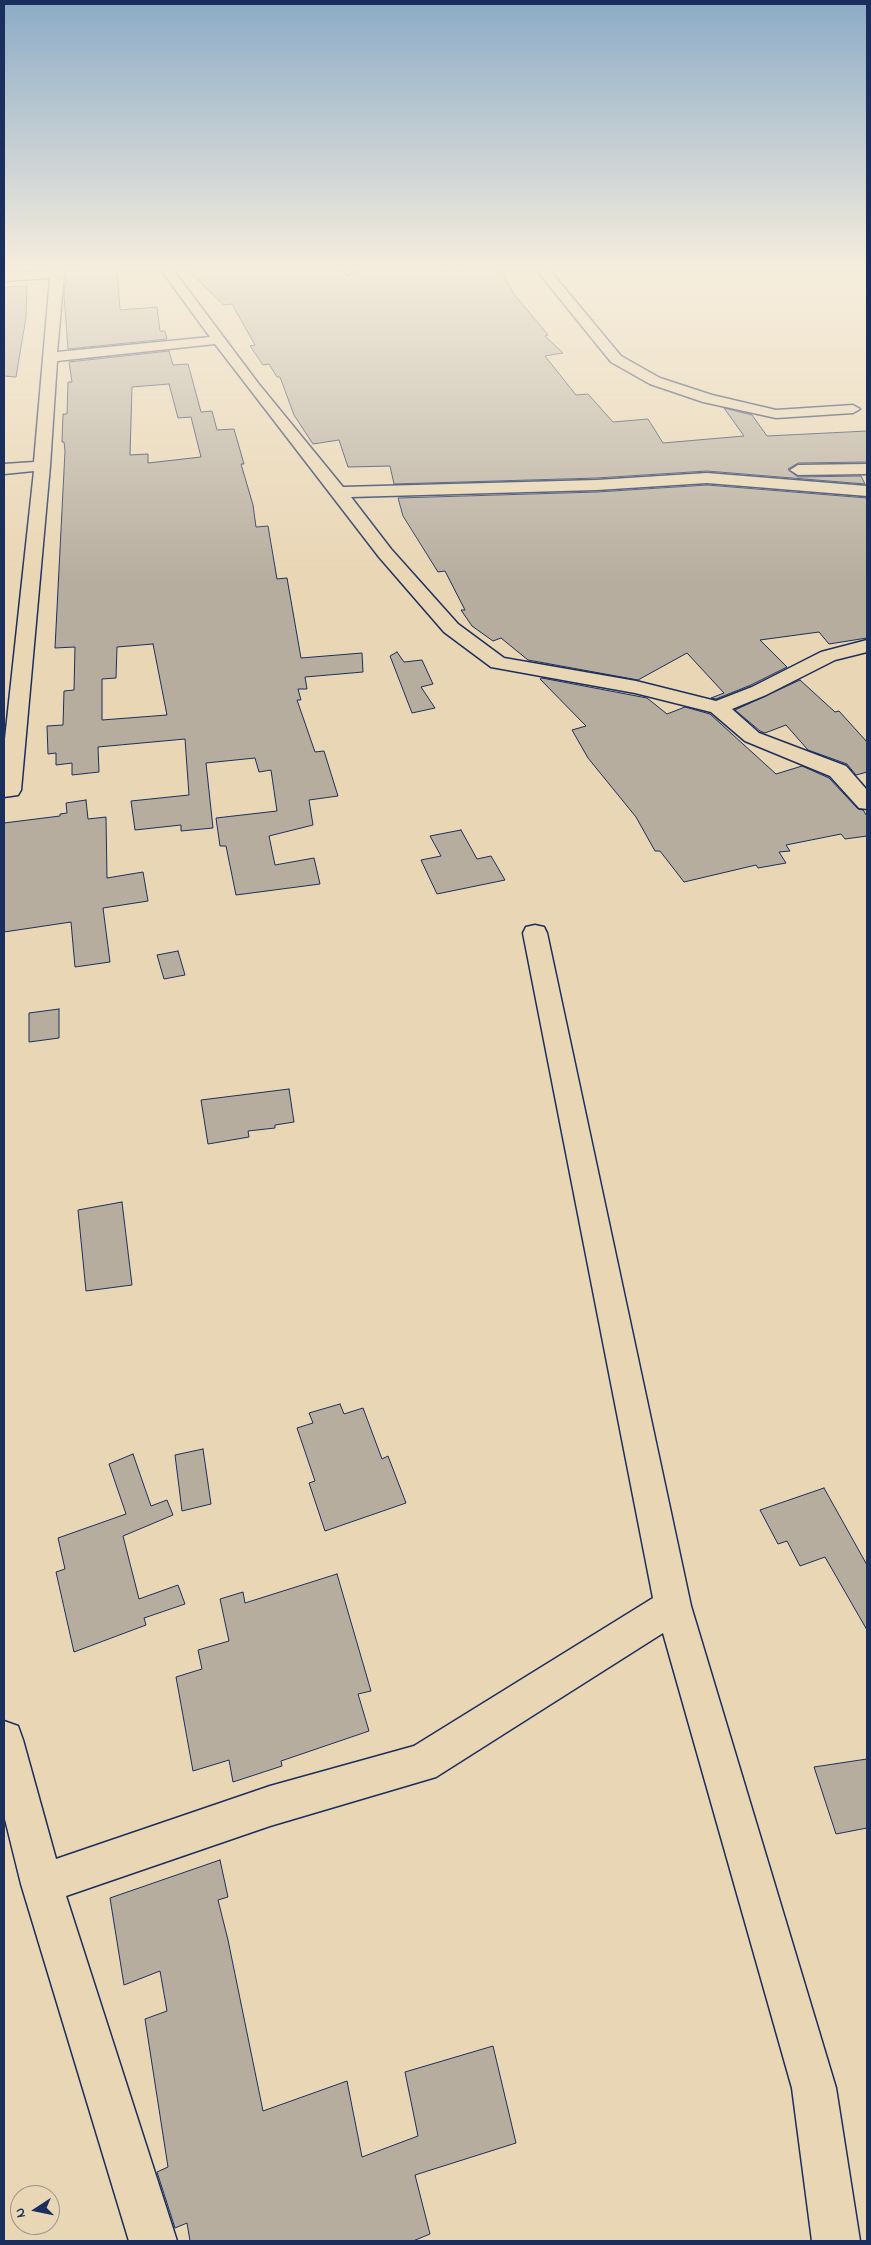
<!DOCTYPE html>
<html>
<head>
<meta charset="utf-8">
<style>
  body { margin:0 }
  #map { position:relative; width:871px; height:2245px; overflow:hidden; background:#e9d6b4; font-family:"Indie Flower",sans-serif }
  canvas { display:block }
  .frame { position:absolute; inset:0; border:5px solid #1b2f5e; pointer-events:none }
  .north { position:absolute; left:10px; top:2185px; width:50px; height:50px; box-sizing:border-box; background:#e9d6b4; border:1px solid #979392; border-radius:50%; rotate:259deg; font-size:14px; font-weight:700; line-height:20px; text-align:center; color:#1b2f5e }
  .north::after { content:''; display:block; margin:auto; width:18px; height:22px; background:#1b2f5e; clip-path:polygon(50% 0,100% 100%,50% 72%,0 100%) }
</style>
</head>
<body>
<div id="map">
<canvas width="871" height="2245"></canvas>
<div class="frame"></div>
<div class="north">N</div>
</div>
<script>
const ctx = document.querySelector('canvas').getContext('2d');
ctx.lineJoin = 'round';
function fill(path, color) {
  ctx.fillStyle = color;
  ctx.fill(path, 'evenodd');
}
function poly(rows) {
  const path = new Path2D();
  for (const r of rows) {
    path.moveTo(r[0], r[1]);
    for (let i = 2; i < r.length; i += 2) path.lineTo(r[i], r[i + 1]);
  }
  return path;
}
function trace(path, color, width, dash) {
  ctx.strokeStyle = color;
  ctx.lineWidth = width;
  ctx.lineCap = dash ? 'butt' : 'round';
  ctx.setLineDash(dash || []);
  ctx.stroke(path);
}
const building = poly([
  [75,267,117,267,120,310,157,307,160,331,165,331,167,339,68,349,64,295,65,284,67,284,65,271,76,270,75,267],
  [184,267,337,267,348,276,355,272,354,267,436,267,436,270,500,268,514,294,548,335,545,336,563,353,545,356,576,395,588,394,613,422,648,419,663,443,744,436,724,408,752,415,767,436,867,431,867,462,798,463,788,469,798,477,861,476,865,484,707,471,597,478,394,484,390,466,348,467,339,440,313,444,294,415,280,377,277,377,269,364,263,365,250,346,255,345,232,304,224,305,184,267],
  [27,286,26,317,16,377,4,376,4,287,27,286],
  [169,351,173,365,188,364,201,412,212,411,217,430,234,429,244,464,241,464,253,505,256,527,268,526,277,579,287,578,301,658,362,653,363,672,305,677,307,689,298,689,301,700,297,700,315,752,324,751,338,796,309,800,313,825,269,836,275,865,314,858,320,884,236,895,226,846,220,846,216,818,277,811,271,770,259,772,255,758,206,763,213,828,181,831,181,825,135,830,131,801,189,795,185,739,98,747,99,772,72,775,72,763,56,765,56,753,48,754,47,726,63,725,64,691,74,690,75,647,55,648,65,451,64,442,62,442,63,414,67,414,68,382,72,382,69,362,169,351],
  [169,384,178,418,191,417,201,457,148,463,148,454,130,455,132,387,169,384],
  [153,644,167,715,102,720,102,679,116,678,117,647,153,644],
  [707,485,867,498,867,638,829,644,819,632,760,640,787,667,751,685,716,699,711,698,724,693,687,653,638,680,528,660,501,638,493,641,472,626,461,610,465,610,445,571,438,572,403,516,398,498,597,492,707,485],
  [397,652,404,662,422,660,433,684,421,687,435,708,412,713,390,656,397,652],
  [542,678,647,698,667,714,685,707,710,714,776,774,802,766,829,778,858,809,863,810,867,816,867,836,845,839,841,834,786,845,790,851,779,852,786,863,758,868,756,865,684,882,660,851,655,851,636,817,588,758,572,730,586,726,540,679,542,678],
  [800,680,835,712,839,711,867,742,867,772,856,775,847,764,808,750,786,725,765,733,760,731,735,710,800,680],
  [86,800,88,819,106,817,107,878,143,872,148,901,103,908,110,962,75,967,71,922,4,932,4,823,60,816,60,814,67,813,66,803,86,800],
  [461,830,477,859,491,856,505,880,437,894,421,860,441,856,430,836,461,830],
  [178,951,185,975,164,979,157,955,178,951],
  [59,1009,59,1038,29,1042,29,1013,59,1009],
  [289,1089,294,1122,275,1125,275,1128,248,1131,249,1137,208,1144,201,1100,289,1089],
  [122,1202,132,1285,86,1291,78,1210,122,1202],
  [340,1404,344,1414,363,1408,382,1459,388,1456,406,1503,325,1531,309,1483,315,1481,297,1428,313,1423,309,1413,340,1404],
  [203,1449,211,1504,182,1511,175,1455,203,1449],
  [133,1454,151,1506,167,1500,173,1515,123,1536,139,1599,178,1585,185,1604,144,1618,146,1625,74,1652,56,1572,65,1569,58,1538,126,1514,109,1464,133,1454],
  [824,1488,867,1565,867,1630,825,1557,800,1566,787,1541,778,1544,760,1510,824,1488],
  [337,1574,371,1691,358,1694,369,1731,281,1761,282,1766,233,1782,229,1760,193,1771,176,1677,202,1669,198,1650,229,1641,220,1599,243,1592,245,1603,337,1574],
  [867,1759,867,1828,836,1834,814,1767,867,1759],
  [220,1860,228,1897,218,1900,228,1940,263,2111,347,2081,362,2157,418,2136,405,2072,493,2046,516,2143,415,2175,430,2234,413,2241,190,2241,187,2223,175,2228,157,2172,168,2167,145,2019,167,2011,160,1971,124,1985,110,1898,220,1860]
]);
fill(building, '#b6ad9f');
trace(building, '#1b2f5e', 1);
const minor = poly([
  [51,267,63,267,64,274,57,352,210,337,159,267,171,267,258,383,343,487,597,480,707,473,867,486,867,496,707,483,597,490,351,497,391,549,458,624,504,658,636,681,716,701,752,687,821,652,867,640,867,652,835,660,766,695,732,709,759,733,846,766,867,790,867,809,859,808,830,776,745,741,711,712,635,693,491,667,444,632,379,557,215,344,57,361,50,466,21,790,18,795,4,797,4,748,34,471,4,474,4,464,34,462,50,278,4,281,4,273,51,271,51,267],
  [339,267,352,267,354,270,348,274,339,267],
  [534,267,547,267,621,356,660,378,712,395,776,410,853,405,860,409,853,413,776,418,703,402,650,384,611,362,534,267],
  [867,464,867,474,798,475,790,470,798,465,867,464],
  [535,925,544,927,547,933,691,1606,836,2088,860,2241,812,2241,792,2088,663,1633,436,1777,270,1826,66,1896,177,2241,129,2241,21,1884,4,1815,4,1721,18,1726,23,1740,56,1859,270,1786,414,1746,653,1598,523,933,526,927,535,925]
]);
trace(minor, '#1b2f5e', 3);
fill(minor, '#e9d6b4');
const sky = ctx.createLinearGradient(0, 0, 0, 581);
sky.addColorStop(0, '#8cabc7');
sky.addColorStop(0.46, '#f5eddd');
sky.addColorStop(1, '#f5eddd00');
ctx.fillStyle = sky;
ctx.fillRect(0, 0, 871, 581);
</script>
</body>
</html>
